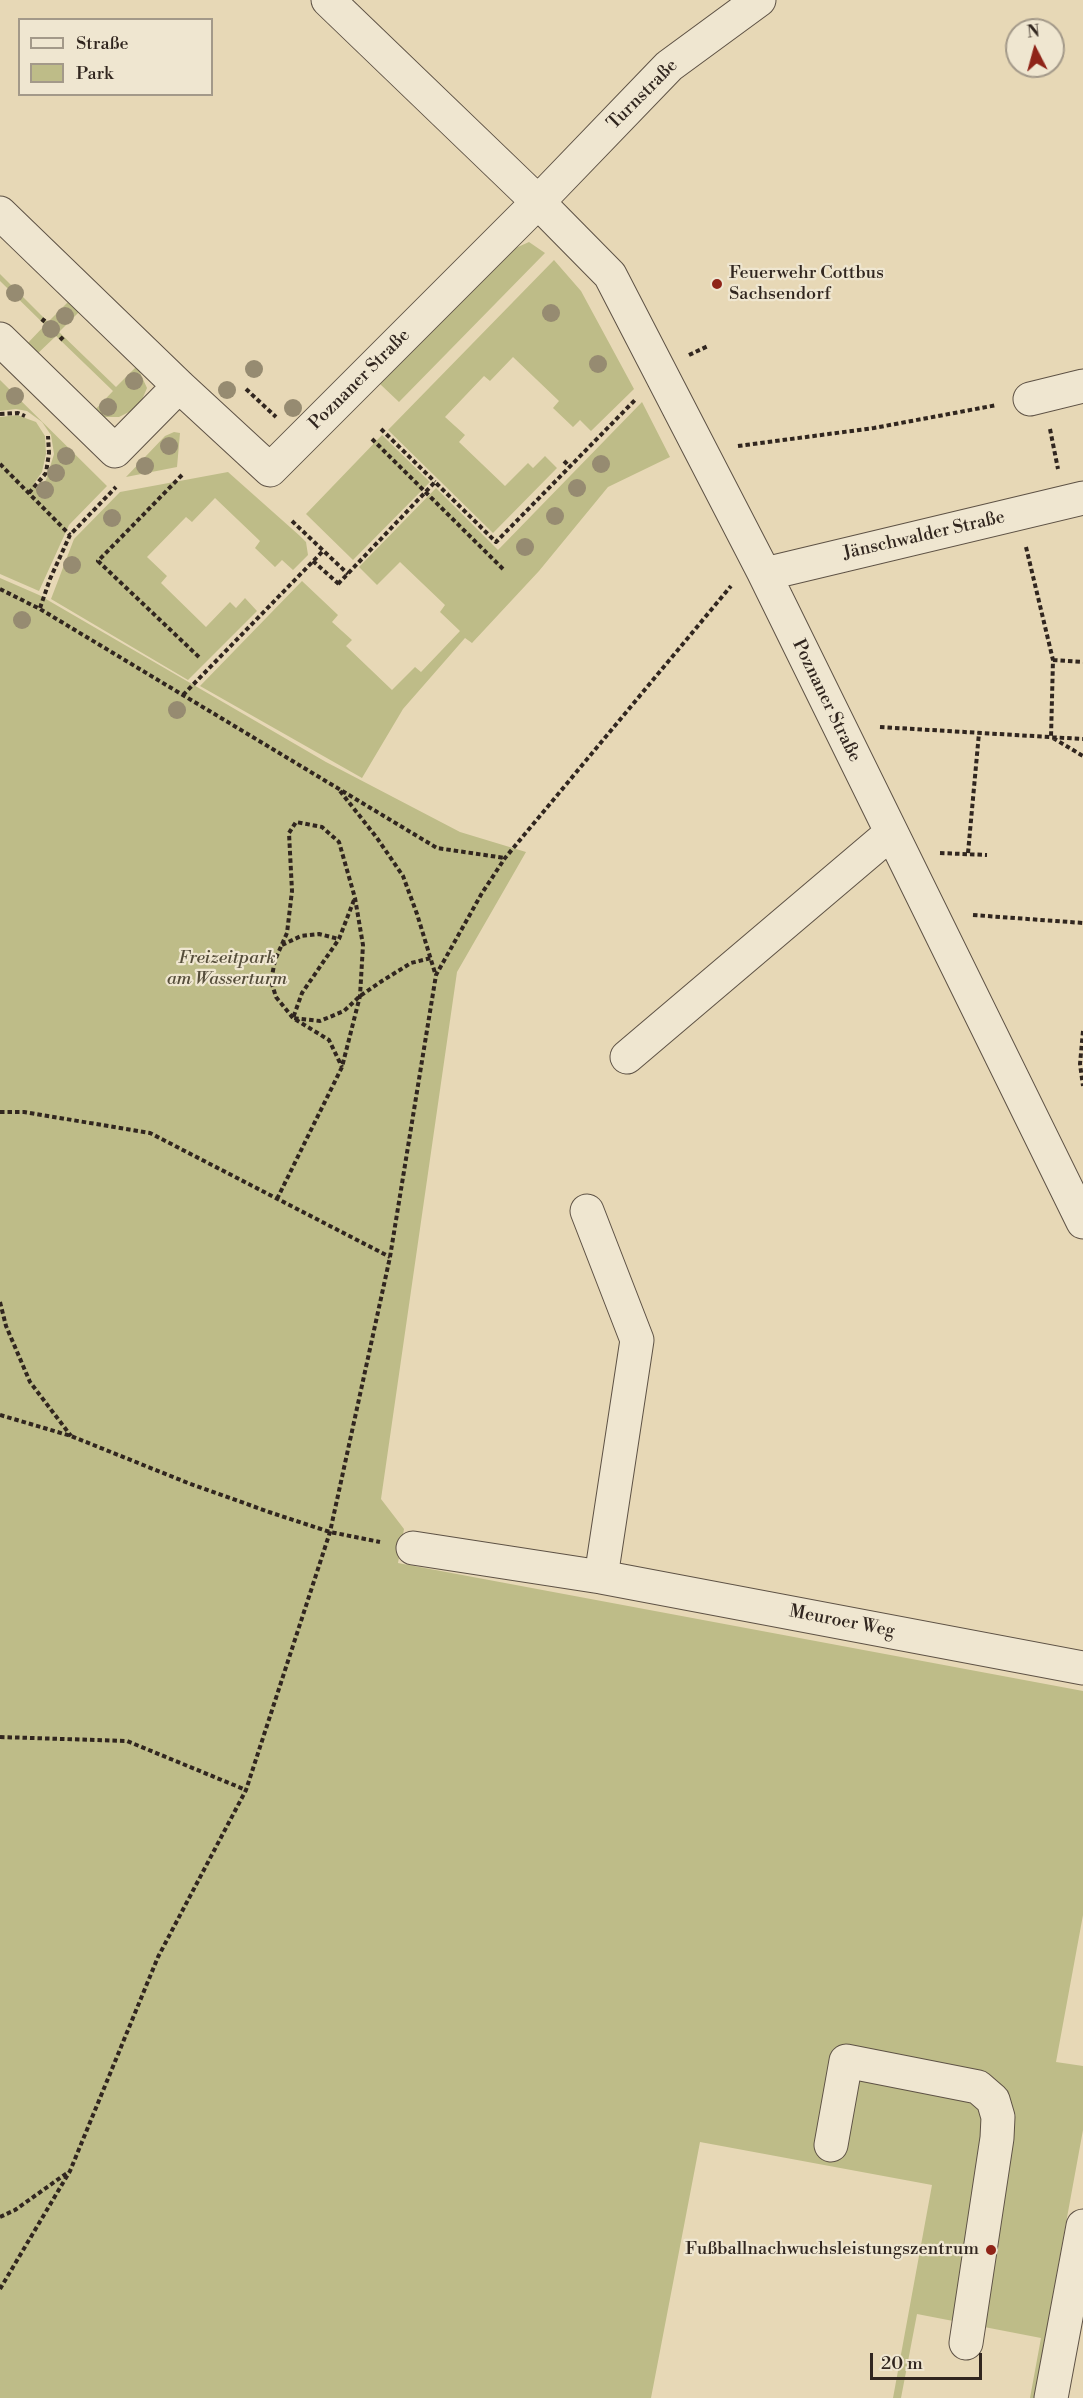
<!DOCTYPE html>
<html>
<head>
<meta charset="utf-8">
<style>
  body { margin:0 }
  #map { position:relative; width:1083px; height:2398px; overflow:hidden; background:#e7d8b6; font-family:"Libre Bodoni",serif }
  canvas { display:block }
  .legend { position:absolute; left:18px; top:18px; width:195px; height:78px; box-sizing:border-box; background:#efe6d0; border:2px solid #a39989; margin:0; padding:8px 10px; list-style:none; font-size:18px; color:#31261f }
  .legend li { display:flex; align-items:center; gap:12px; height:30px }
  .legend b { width:30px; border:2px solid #a39989 }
  .north { position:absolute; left:1005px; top:18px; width:60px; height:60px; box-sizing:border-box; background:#efe6d0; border:2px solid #a39989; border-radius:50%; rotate:354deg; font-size:16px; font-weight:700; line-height:24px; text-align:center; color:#31261f }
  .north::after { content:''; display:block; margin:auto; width:21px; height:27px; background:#8f2418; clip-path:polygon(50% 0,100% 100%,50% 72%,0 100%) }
  .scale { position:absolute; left:870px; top:2353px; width:112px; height:27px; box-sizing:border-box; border:3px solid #31261f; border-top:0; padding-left:8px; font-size:18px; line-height:21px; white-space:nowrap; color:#31261f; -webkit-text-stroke:4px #efe6d0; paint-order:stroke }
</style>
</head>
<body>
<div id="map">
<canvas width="1083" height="2398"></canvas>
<ul class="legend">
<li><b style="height:8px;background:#efe6d0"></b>Straße</li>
<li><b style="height:16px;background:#bebc88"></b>Park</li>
</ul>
<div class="north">N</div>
<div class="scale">20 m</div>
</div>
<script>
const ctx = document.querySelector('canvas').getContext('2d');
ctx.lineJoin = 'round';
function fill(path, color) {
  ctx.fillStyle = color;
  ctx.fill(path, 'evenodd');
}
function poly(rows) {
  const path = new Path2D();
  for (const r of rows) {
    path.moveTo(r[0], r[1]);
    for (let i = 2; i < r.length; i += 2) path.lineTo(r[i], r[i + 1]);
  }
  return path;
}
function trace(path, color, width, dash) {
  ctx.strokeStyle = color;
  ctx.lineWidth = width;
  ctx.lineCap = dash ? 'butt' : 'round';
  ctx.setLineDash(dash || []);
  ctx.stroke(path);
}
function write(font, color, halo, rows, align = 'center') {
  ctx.font = font + ' "Libre Bodoni",serif';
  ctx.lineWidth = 4.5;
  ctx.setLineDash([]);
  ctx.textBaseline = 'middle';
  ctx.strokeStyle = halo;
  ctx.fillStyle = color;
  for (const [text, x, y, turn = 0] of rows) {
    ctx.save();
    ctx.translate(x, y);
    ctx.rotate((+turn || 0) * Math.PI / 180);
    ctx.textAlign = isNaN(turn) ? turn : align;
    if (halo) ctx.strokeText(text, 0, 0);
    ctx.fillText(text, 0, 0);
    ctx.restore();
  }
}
fill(poly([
  [529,242,545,253,399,402,380,384,509,251],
  [554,260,581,291,634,389,591,431,580,420,573,427,553,408,559,401,513,357,490,381,484,376,445,417,465,435,459,442,505,486,528,463,533,468,545,456,557,468,493,533,388,430],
  [0,274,48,322,69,301,80,311,59,332,116,387,137,366,147,388,141,402,133,410,119,417,102,417,93,412,113,391,56,336,35,356,25,346,45,325,0,281],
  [0,380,107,486,69,525,39,591,0,574,0,417,17,415,36,422,45,436,46,454,42,472,33,485,37,489,46,480,54,454,51,435,42,422,27,411,16,409,0,411],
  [642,402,670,457,608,487,539,571,472,643,465,638,403,709,362,778,200,686,302,581,338,615,332,622,352,640,346,646,392,690,415,667,421,672,460,631,440,612,445,605,400,562,377,585,359,567,436,488,498,550],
  [174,432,180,433,177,467,126,477,165,436],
  [382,435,430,482,353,560,306,514],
  [228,472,300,536,306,542,308,555,293,570,282,560,275,567,255,548,260,541,215,498,192,522,186,517,147,557,167,576,161,583,206,627,230,602,236,608,245,598,257,611,188,680,51,599,74,539,120,492],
  [0,578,39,595,326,762,460,832,526,852,457,972,381,1499,404,1529,398,1563,1083,1691,1083,1915,1056,2062,1083,2066,1083,2130,1034,2398,1030,2398,1041,2338,917,2314,901,2398,893,2398,932,2185,700,2142,651,2398,0,2398]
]), '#bebc88');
const minor = poly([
  [328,0,538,202,610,275,763,571,1083,1222],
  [0,213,179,386,270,470,538,202,669,66,759,0],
  [0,339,115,451,179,386],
  [1030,399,1083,386],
  [765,574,1083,498],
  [627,1057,891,833],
  [587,1211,637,1340,601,1577],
  [413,1548,601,1577,1083,1668],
  [831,2145,846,2061,978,2087,993,2100,998,2117,997,2138,966,2343],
  [1051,2398,1083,2226]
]);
trace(minor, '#5e5245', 35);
trace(poly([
  [42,322,45,318],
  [60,340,64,336],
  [689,355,708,346],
  [246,389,276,417],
  [0,414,18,413,25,416],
  [381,429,435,482],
  [1050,429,1058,469],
  [372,439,503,569],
  [738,446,874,428,997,405],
  [564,461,569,466],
  [0,464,70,535],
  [182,475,98,561,201,659],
  [29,493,46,473,49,453,48,436],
  [292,521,348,574],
  [1026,547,1053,660,1051,737],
  [313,561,341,586],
  [338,584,435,482,496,542,635,400],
  [0,589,40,609,437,848,505,858],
  [40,608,50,579,70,535,116,487],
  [1053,660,1083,662],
  [183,695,323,551],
  [880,727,1083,739],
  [1053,738,1083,756],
  [340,791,377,838,403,876,417,914,435,973],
  [940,853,987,855],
  [968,853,979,733],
  [354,900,339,939,302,993,293,1018,320,1021,344,1011,360,996,382,981,411,963,431,958],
  [973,915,1083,923],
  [282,945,301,936,319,934,339,939],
  [1083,1031,1080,1064,1083,1086],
  [0,1112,24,1112,150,1133,390,1257],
  [277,1199,342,1067,360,996,363,945,355,898,339,842,322,827,296,822,289,833,292,891,287,933,275,960,271,981,276,997,293,1018,329,1040,342,1067],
  [0,1302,6,1326,30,1382,71,1436],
  [0,1415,71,1436,188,1483,272,1513,330,1532,380,1542],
  [0,1737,127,1741,246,1790],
  [0,2217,15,2210,67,2173],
  [0,2289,70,2171,158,1957,246,1790,330,1532,390,1257,436,975,482,893,505,858,731,586]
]), '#31261f', 4, [4.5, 3]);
trace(minor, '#efe6d0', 33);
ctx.fillStyle = '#968b71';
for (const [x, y] of [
  [15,293],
  [551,313],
  [65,316],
  [51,329],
  [598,364],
  [254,369],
  [134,381],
  [227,390],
  [15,396],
  [108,407],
  [293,408],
  [169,446],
  [66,456],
  [601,464],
  [145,466],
  [56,473],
  [577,488],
  [45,490],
  [555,516],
  [112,518],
  [525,547],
  [72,565],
  [22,620],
  [177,710]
]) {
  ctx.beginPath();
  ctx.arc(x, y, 9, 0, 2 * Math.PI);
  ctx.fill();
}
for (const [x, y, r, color] of [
  [717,284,6,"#8f2418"],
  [991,2250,6,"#8f2418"]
]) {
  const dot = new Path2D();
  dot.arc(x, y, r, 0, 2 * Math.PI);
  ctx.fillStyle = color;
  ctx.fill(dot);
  trace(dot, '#efe6d0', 2);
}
write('18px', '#31261f', '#efe6d0', [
  ["Turnstraße",643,95,-45],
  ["Poznaner Straße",360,380,-45],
  ["Jänschwalder Straße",924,536,-13],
  ["Poznaner Straße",826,701,64],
  ["Meuroer Weg",842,1622,11]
]);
write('18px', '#31261f', '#efe6d0', [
  ["Feuerwehr Cottbus",729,274],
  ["Sachsendorf",729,295],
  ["Fußballnachwuchsleistungszentrum",979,2250,"right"]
], 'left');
write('italic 18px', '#544c39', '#efe6d0', [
  ["Freizeitpark",227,959],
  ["am Wasserturm",227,980]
]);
</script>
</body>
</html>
